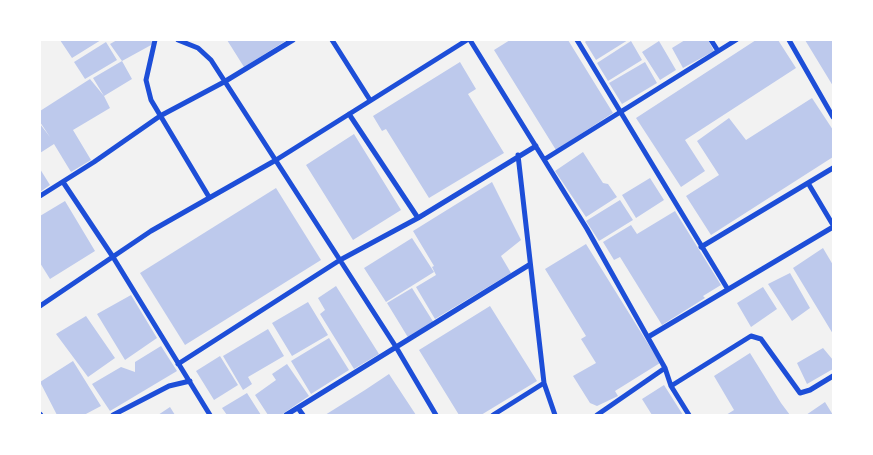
<!DOCTYPE html>
<html>
<head>
<meta charset="utf-8">
<style>
  body { margin:0 }
  #map { position:relative; width:873px; height:455px; overflow:hidden; background:#f2f2f2; font-family:"Archivo Narrow",sans-serif }
  canvas { display:block }
  .frame { position:absolute; inset:0; border:41px solid #fff; pointer-events:none }
</style>
</head>
<body>
<div id="map">
<canvas width="873" height="455"></canvas>
<div class="frame"></div>
</div>
<script>
const ctx = document.querySelector('canvas').getContext('2d');
ctx.lineJoin = 'round';
function fill(path, color) {
  ctx.fillStyle = color;
  ctx.fill(path, 'evenodd');
}
function poly(rows) {
  const path = new Path2D();
  for (const r of rows) {
    path.moveTo(r[0], r[1]);
    for (let i = 2; i < r.length; i += 2) path.lineTo(r[i], r[i + 1]);
  }
  return path;
}
function trace(path, color, width, dash) {
  ctx.strokeStyle = color;
  ctx.lineWidth = width;
  ctx.lineCap = dash ? 'butt' : 'round';
  ctx.setLineDash(dash || []);
  ctx.stroke(path);
}
fill(poly([
  [60,40,101,40,72,58],
  [117,40,151,40,153,44,122,61,132,79,104,96,93,78,122,61,110,44],
  [227,40,287,40,244,67],
  [510,40,568,40,613,113,556,150,494,50],
  [587,40,628,40,596,60,585,42],
  [685,40,708,40,714,51,683,68,672,48],
  [756,40,778,40,796,68,685,140,705,171,681,187,636,118],
  [805,40,833,40,833,86],
  [631,41,642,60,608,81,597,63],
  [659,41,676,70,660,80,642,52],
  [106,42,117,60,85,79,74,62],
  [460,62,476,89,468,94,504,153,429,198,386,129,382,131,373,116],
  [645,62,657,83,622,104,609,83],
  [90,79,104,96,110,108,73,130,91,160,71,172,54,144,40,153,40,124,50,137,40,122,40,111],
  [812,98,833,130,833,157,711,235,686,196,719,175,697,141,729,118,746,140],
  [354,134,401,210,353,240,306,165],
  [583,152,603,183,608,184,617,197,586,217,555,171],
  [40,169,50,185,40,192],
  [650,178,664,200,636,218,622,195],
  [492,182,521,240,501,256,511,273,435,319,416,287,436,275,432,267,434,266,413,231],
  [276,188,321,260,185,345,140,273],
  [620,200,633,220,599,241,586,221],
  [65,201,95,251,50,279,40,263,40,216],
  [675,211,721,285,703,296,705,298,662,325,620,257,614,260,603,242,631,225,637,234],
  [412,238,434,272,386,302,364,268],
  [586,244,660,363,615,391,618,396,597,406,590,403,573,376,596,363,581,339,586,336,545,269],
  [823,248,833,265,833,334,793,268],
  [790,273,810,308,792,321,768,284],
  [336,286,379,354,354,369,320,314,325,310,318,298],
  [763,287,777,309,751,327,737,303],
  [412,288,434,323,409,339,387,303],
  [131,295,157,338,125,360,97,314],
  [308,302,328,335,292,356,272,323],
  [490,306,537,381,481,415,459,415,419,350],
  [86,316,115,358,88,377,56,334],
  [268,329,284,356,248,377,252,384,243,390,223,356],
  [329,338,349,370,311,394,291,361],
  [161,346,177,371,110,411,92,384,121,367,135,372,135,362],
  [823,348,833,360,833,369,807,384,797,363],
  [750,353,781,403,790,415,726,415,734,410,714,376],
  [220,356,238,385,214,400,196,371],
  [73,361,101,406,84,415,57,415,40,382],
  [287,364,309,396,281,415,268,415,255,395,276,380,272,374],
  [389,374,416,415,325,415,365,390],
  [664,385,683,415,652,415,642,399],
  [247,393,261,415,227,415,222,408],
  [825,402,833,415,806,415],
  [170,407,175,415,158,415]
]), '#bdc9ec');
trace(poly([
  [155,40,146,80,151,100,209,197],
  [178,40,198,48,211,60,396,347,436,415],
  [332,40,370,100],
  [470,40,587,229,665,368,671,386,689,415],
  [577,40,727,288],
  [711,40,718,51],
  [789,40,833,117],
  [349,114,418,218],
  [518,155,544,383,555,415],
  [545,159,736,40],
  [63,182,113,257,210,415],
  [808,183,833,225],
  [40,196,94,162,160,116,224,82,293,40],
  [701,247,833,168],
  [40,306,151,231,276,160,467,40],
  [648,337,833,227],
  [178,364,340,260,418,218,536,146],
  [671,386,751,336,761,339,800,393,810,390,833,376],
  [298,408,303,415],
  [40,414,41,415],
  [113,415,169,386,190,381],
  [286,415,529,265],
  [493,415,544,383],
  [597,415,665,368]
]), '#1d4ed8', 5);
</script>
</body>
</html>
